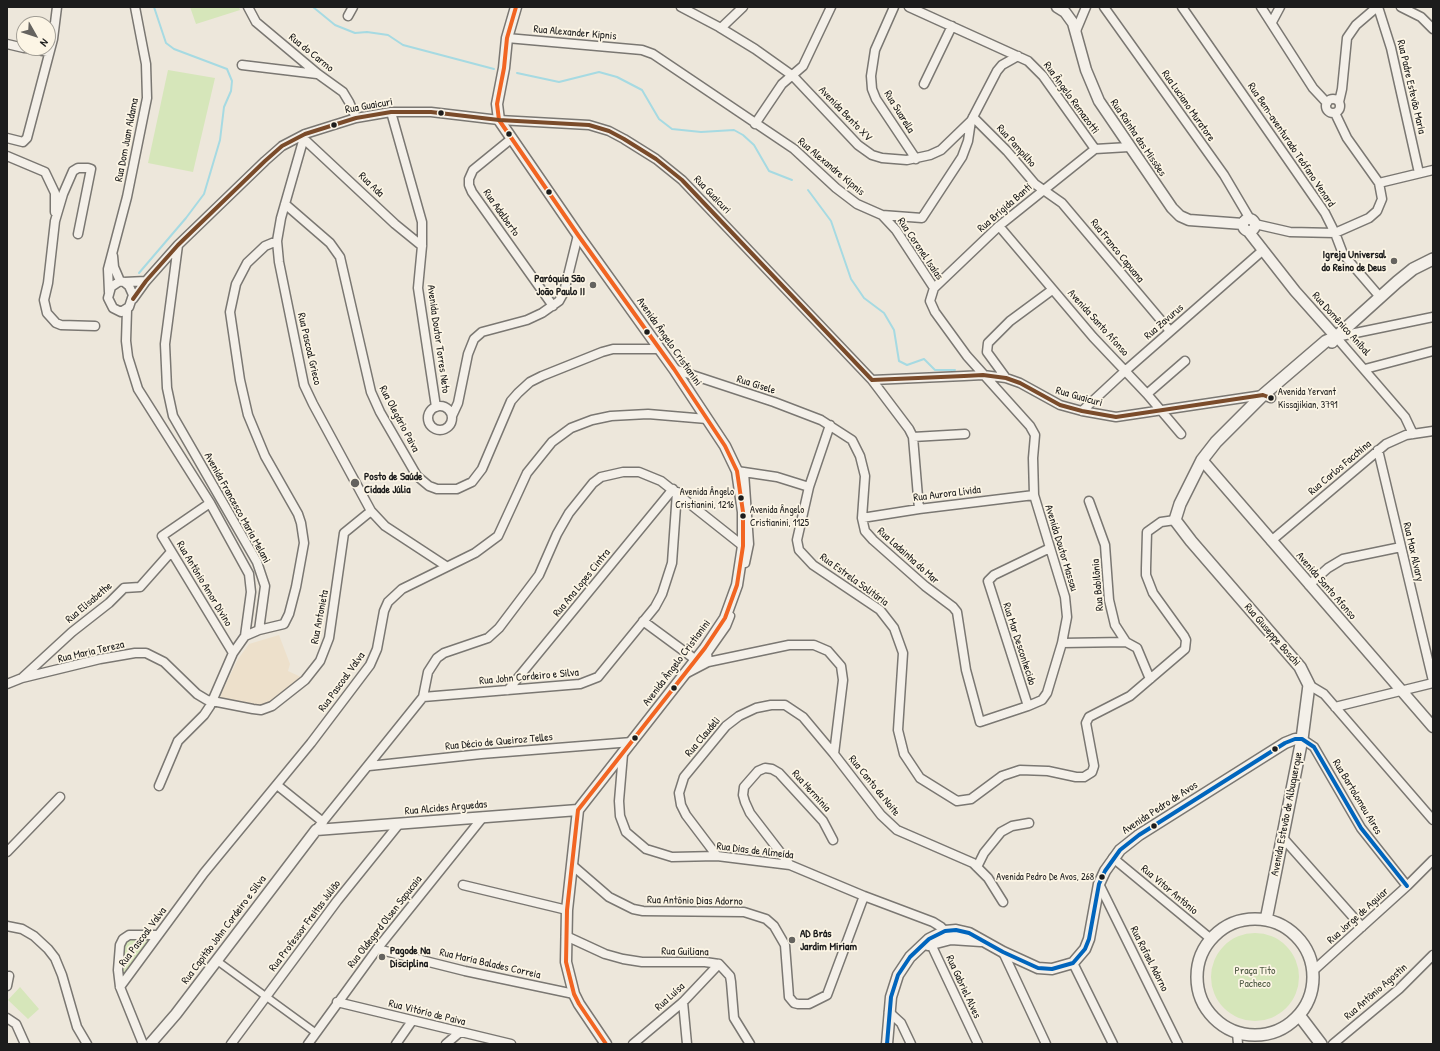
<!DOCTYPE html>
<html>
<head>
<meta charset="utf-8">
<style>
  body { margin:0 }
  #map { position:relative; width:1440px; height:1051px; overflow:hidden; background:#ede7db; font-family:"Patrick Hand",sans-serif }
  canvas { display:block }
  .frame { position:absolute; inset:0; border:8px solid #1c1c1c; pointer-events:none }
  .north { position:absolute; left:16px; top:16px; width:40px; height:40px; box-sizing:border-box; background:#fcf5e5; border:1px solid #a29e95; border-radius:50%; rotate:129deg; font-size:11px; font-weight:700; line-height:16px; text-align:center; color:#1c1c1c }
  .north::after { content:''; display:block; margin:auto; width:14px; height:18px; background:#65635f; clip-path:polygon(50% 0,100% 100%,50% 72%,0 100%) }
</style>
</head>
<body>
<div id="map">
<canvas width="1440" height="1051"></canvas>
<div class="frame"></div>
<div class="north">N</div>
</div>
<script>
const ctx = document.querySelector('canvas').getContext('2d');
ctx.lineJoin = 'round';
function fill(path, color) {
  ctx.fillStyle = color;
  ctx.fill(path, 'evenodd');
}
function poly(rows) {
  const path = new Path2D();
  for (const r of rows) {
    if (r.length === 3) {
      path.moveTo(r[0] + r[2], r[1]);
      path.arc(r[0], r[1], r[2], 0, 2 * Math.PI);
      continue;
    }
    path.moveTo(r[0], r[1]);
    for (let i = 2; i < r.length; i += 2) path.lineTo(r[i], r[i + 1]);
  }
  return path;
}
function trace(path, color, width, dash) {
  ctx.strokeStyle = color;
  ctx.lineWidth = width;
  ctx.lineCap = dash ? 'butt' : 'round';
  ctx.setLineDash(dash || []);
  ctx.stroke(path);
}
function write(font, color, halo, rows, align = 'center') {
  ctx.font = font + ' "Patrick Hand",sans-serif';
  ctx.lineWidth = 3.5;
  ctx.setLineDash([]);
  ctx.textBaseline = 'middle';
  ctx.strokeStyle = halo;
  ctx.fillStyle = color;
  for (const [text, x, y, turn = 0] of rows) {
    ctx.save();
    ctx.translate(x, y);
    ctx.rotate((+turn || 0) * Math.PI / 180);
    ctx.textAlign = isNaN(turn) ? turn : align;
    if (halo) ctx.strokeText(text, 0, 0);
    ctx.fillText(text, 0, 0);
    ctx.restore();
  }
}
fill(poly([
  [279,635,290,664,288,671,301,677,270,706,225,702,220,696,238,659,249,644]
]), '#ede0cb');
fill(poly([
  [190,7,239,7,240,10,196,24],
  [168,70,215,78,193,172,148,163],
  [1255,977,44],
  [133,937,154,938,125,977,122,976,124,943],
  [20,987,39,1009,28,1019,8,1000]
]), '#d6e6ba');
trace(poly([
  [313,7,335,25,355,33,367,32,388,35,403,45,494,69],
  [517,73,559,82,599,72,617,77,642,90,659,119,672,129,701,132,734,130,743,135,754,145,769,171,792,180],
  [808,190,831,221,851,279,864,298,884,313,894,330,899,361,907,365,924,359,935,370,955,370],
  [139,273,186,218,204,194,220,140,224,107,231,91,232,81,227,69,174,49,166,43,154,7]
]), '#a6dae2', 2);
const pedestrian = poly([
  [216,960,316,1033]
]);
const minor = poly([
  [248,7,256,22,318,74,343,92,349,102,356,118],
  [681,7,719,27,755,49,793,76,858,145,872,155,882,158,907,160,930,155,941,150,971,121,997,71,1002,65,1018,56],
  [894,7,875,50,871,76,872,89,876,99,916,159],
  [909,7,1028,61,1043,76,1095,149,1129,147],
  [1104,7,1224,175,1250,219],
  [1182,7,1325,213,1335,233,1343,254,1380,297],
  [1261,7,1313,88,1327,103],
  [1378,7,1391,48,1419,173],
  [1401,7,1421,17,1433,29],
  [348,16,353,7],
  [1272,22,1280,7],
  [721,28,743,7],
  [1076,31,1086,7],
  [507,38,642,50,653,54,794,149,836,188,857,204,882,215,922,218,962,157,968,141,971,121],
  [7,44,24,48],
  [26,48,49,52],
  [242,65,317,74],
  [924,84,952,26],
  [1333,106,7],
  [1339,102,1342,89,1347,38,1356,25,1377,7],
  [391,112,422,222,422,246,418,288,436,407],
  [973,117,1007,151,1035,184,1062,203,1170,331],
  [755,124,782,84,803,66,831,7],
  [305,134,281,218,277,241,279,262,304,385,313,404,371,511,385,526,446,566],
  [7,138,23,142,27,138,53,39,57,7],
  [304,139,395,224,422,246],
  [511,139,473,170,469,179,469,185,472,192,553,306],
  [7,156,45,172,55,193,55,212],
  [1379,183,1433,170],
  [285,204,330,243,340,257,371,392,380,412,417,476,429,486,437,489,457,489,472,482,482,469,511,401,518,393,530,382,542,376,602,352,613,349,659,349],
  [1255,224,1290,232,1335,233,1369,218,1377,211,1382,199,1379,183,1347,138,1335,113],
  [999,226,1093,337,1147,394,1181,434],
  [78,234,91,169,88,168,78,168,73,171,63,194,55,221,48,283,44,300,47,313,56,323,61,325,95,326],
  [178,245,165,344,167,388,173,416,257,562,265,586,259,630],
  [113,256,114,267,120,281],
  [120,281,124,282,129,286,133,295,129,307,121,312,113,308,108,298,111,287,120,281],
  [124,282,146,281],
  [934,288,999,226,1095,149],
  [109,292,108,269,127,197,147,98,146,64,135,7],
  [133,299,146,281,178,245,265,161,282,146,305,134,356,118,391,112,431,112,499,120,589,125,609,131,624,139,656,159,682,180,872,380,964,376,983,375,1006,378,1020,383,1060,405,1082,411,1116,417,1263,395,1271,398],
  [127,310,126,341,128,357,138,389,210,503,249,574,251,592,245,636],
  [1336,337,1405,417,1413,434],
  [1336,337,1433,317],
  [674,369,774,402,821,420,852,440,860,456,865,476,862,518,865,531,873,540,925,586,953,607,957,612,966,670,980,722,1028,706,1042,700,1047,693,1062,643,1067,617,1065,597,1034,495,1033,458,1035,435,1030,426,967,356,935,312,930,301,934,288,896,230,882,215],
  [1365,369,1433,351],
  [1006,378,987,352,988,343,1010,321,1052,290],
  [872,380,909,429,913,437,919,509],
  [1147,394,1185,361],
  [440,418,12],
  [1082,411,1125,371,1262,251],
  [452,416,458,403,468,354,474,339,482,332,527,320,542,313,559,301,564,292,578,235],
  [913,437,965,434],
  [1378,450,1433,681],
  [737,471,777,477,809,487,797,540,799,550,813,565,880,610,894,628,903,653,898,730,904,754,920,778,957,801,971,799,1002,776,1020,770,1048,771,1076,777,1084,777,1092,772,1094,766,1086,723,1089,717,1130,696,1185,649,1186,640,1184,636,1153,593,1146,575,1146,568,1147,532,1161,522,1175,520],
  [744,472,749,544,745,563],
  [809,487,830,425],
  [1089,501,1105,545,1109,600,1115,625,1126,642,1137,648,1150,679],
  [210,503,162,536,233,653],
  [862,518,919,509,1034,495],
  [1271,541,1386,444,1406,435,1433,431],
  [1309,585,1328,568,1343,559,1401,547],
  [643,621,696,660,701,661],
  [1062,643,1126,642],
  [708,662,707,653,726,626,730,616],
  [685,674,708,662,789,645,814,645,828,651,841,666,843,680,834,754,881,815,897,830,973,863,988,878,1003,902],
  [22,678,72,632,109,603,124,588,140,587,171,552],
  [7,684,22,678,100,659,135,653,146,653,164,662,197,694,207,700,253,709,261,710,272,706,305,680,320,661,329,638,344,533,371,511],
  [1309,685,1324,694,1433,820],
  [508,690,673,489],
  [423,697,428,672,437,658,444,653,488,638,499,628,539,575,557,534,569,513,593,483,601,477,623,472,639,472,661,481,743,546],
  [1028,706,988,581,994,575,1050,548],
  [1335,707,1433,683],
  [1302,739,1314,747,1361,828,1407,886],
  [623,754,619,801,620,816,626,832,646,849,672,857,717,856,790,865,864,896,933,922,941,927,948,934],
  [369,766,481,754,632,742],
  [277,785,323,822],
  [159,786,178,741,204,715,210,706,233,653,245,636,259,630,284,624,289,614,296,587,304,543,301,523,298,514,265,456,248,415,240,380,230,312,236,284,247,263,265,246,277,241],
  [316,830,423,697,580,684,598,677,655,607,662,594,672,563,677,492],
  [1283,838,1362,927],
  [7,852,60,797],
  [717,856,686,815,681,805,679,793,684,777,726,726,739,716,756,708,771,705,785,705,803,717,834,754],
  [1113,858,1211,939],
  [572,865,609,897,633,909,643,911,744,912,766,919,774,926,785,945,789,997,794,1003,798,1004,809,1004,827,995,864,896],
  [790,865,750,813,745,802,743,795,744,787,758,771,765,768,772,769,779,773,823,821,833,840],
  [977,867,984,853,1001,832,1012,826,1029,823],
  [1099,884,1178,1044],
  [463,885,567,910],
  [7,926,22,929,34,936,48,949,55,958,62,975,77,1027,87,1044],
  [566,936,605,954,623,959,642,962,705,962,719,964,730,976,731,982,734,1018,750,1044],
  [929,940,978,1044],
  [377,949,465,971,574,994],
  [1003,952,1046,1044],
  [1073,963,1113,1044],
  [1313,971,1407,886,1433,860],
  [7,986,9,976],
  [120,987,204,873,311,743,370,665,377,649,384,611,388,602,402,589,475,553,498,536,527,473,552,442,571,428,592,420,611,416,648,414,707,419],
  [337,1002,511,1044],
  [683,1002,687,1044],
  [889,1012,901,1023,911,1044],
  [7,1018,16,1024,25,1044],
  [1237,1033,1238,1044],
  [143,1044,120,987,118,970,120,945,123,939,129,935,158,935],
  [231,1044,337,901,399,824],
  [308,1044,377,949,483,817],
  [396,1044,412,1021],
  [446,1044,460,1032],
  [633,1044,683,1002,719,964],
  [1333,1044,1399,989,1433,955]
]);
const tertiary = poly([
  [516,7,507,38,504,68,497,104,499,120,578,235,674,369,725,446,737,471,743,512,743,546,737,585,725,618,705,648,578,810,567,910,566,962,574,994,579,1004,606,1044],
  [1057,7,1065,12,1073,23,1086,70,1099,101,1172,208,1180,216,1189,220,1243,224],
  [1249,225,6],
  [1248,231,1295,291,1336,337],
  [1202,460,1433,727],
  [928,945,951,939,981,941],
  [150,1044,176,1014,316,830,578,810],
  [887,1044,891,997,898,975,910,957,929,939,945,931,956,930,969,933,1003,952,1038,968,1052,969,1073,963,1085,949,1089,939,1099,884,1105,871,1120,850,1139,835,1285,743,1295,739,1302,739]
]);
const secondary = poly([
  [1332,342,1336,337,1397,282,1413,269,1433,259],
  [1255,977,58],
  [1266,920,1302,739,1309,685,1300,667,1191,541,1175,520,1180,504,1202,460,1216,442,1263,395,1326,341,1336,337],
  [1299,1015,1321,1044]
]);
trace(pedestrian, '#7a7772', 9);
trace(minor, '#7a7772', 11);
trace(tertiary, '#7a7772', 13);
trace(secondary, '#7a7772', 14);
trace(pedestrian, '#f4f0e9', 6);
trace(minor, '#f4f0e9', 8);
trace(tertiary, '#f4f0e9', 10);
trace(secondary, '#f4f0e9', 11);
trace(poly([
  [516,7,507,38,504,68,497,104,499,120,578,235,674,369,725,446,737,471,743,512,743,546,737,585,725,618,705,648,578,810,567,910,566,962,574,994,579,1004,606,1044]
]), '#f26522', 4);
trace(poly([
  [887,1044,891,997,898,975,910,957,929,939,945,931,956,930,969,933,1003,952,1038,968,1052,969,1073,963,1085,949,1089,939,1099,884,1105,871,1120,850,1139,835,1285,743,1295,739,1302,739,1314,747,1361,828,1407,886]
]), '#0065bd', 4);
trace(poly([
  [133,299,146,281,178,245,265,161,282,146,305,134,356,118,391,112,431,112,499,120,589,125,609,131,624,139,656,159,682,180,872,380,964,376,983,375,1006,378,1020,383,1060,405,1082,411,1116,417,1263,395,1271,398]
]), '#7a4b2a', 4);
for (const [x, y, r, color] of [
  [441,113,3.5,"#1c1c1c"],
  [334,125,3.5,"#1c1c1c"],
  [509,134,3.5,"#1c1c1c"],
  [549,192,3.5,"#1c1c1c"],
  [1394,261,4,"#65635f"],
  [593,285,4,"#65635f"],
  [647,332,3.5,"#1c1c1c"],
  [1271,398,3.5,"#1c1c1c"],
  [355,483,5,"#65635f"],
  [741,498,3.5,"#1c1c1c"],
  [743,516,3.5,"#1c1c1c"],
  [674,688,3.5,"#1c1c1c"],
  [635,738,3.5,"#1c1c1c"],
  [1275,749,3.5,"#1c1c1c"],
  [1154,826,3.5,"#1c1c1c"],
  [1102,877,3.5,"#1c1c1c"],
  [792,940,4,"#65635f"],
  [382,957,4,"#65635f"]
]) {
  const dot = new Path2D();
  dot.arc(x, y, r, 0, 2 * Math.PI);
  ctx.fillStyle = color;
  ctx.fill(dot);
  trace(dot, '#fcf5e5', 1.5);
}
write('10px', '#1c1c1c', '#fcf5e5', [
  ["Avenida Yervant",1278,392],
  ["Kissajikian, 3791",1278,405],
  ["Avenida Ângelo",734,492,"right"],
  ["Cristianini, 1216",734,505,"right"],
  ["Avenida Ângelo",750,510],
  ["Cristianini, 1125",750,523],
  ["Avenida Pedro De Avos, 268",1094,877,"right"]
], 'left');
write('11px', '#1c1c1c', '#fcf5e5', [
  ["Rua Alexander Kipnis",575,33,5],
  ["Rua do Carmo",311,53,39],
  ["Rua Padre Estevão Maria",1411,87,77],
  ["Rua Ângelo Remazotti",1071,98,54],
  ["Rua Guaicuri",369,106,-10],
  ["Rua Luciano Muratore",1188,106,55],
  ["Rua Suarella",899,112,58],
  ["Avenida Bento XV",845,114,46],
  ["Rua Rainha das Missões",1138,138,56],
  ["Rua Dom Juan Aldama",127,140,-79],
  ["Rua Bem-aventurado Teófano Venard",1291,145,56],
  ["Rua Pampilho",1016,146,48],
  ["Rua Alexandre Kipnis",831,167,40],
  ["Rua Ada",371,185,44],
  ["Rua Guaicuri",712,195,46],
  ["Rua Brígida Banti",1005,208,-41],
  ["Rua Adalberto",501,213,55],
  ["Rua Coronel Isaías",920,249,56],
  ["Rua Franco Capuana",1117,251,51],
  ["Rua Zavurus",1164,322,-41],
  ["Avenida Santo Afonso",1098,323,48],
  ["Rua Domênico Aníbal",1341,324,48],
  ["Avenida Doutor Torres Neto",438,339,82],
  ["Avenida Ângelo Cristianini",669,342,55],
  ["Rua Pascoal Grieco",309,349,77],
  ["Rua Gisele",756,385,18],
  ["Rua Guaicuri",1079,397,16],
  ["Rua Olegário Paiva",399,419,62],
  ["Rua Carlos Facchina",1340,468,-40],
  ["Rua Aurora Lívida",947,494,-7],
  ["Avenida Francesco Maria Melani",237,508,61],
  ["Avenida Doutor Massau",1061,548,73],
  ["Rua Max Alvary",1413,552,77],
  ["Rua Ladainha do Mar",908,556,42],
  ["Rua Estrela Solitária",854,580,36],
  ["Rua Ana Lopes Cintra",582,583,-51],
  ["Rua Antônio Amor Divino",204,584,59],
  ["Rua Babilônia",1098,585,-95],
  ["Avenida Santo Afonso",1326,586,49],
  ["Rua Elisabethe",89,603,-40],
  ["Rua Antonieta",320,617,-79],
  ["Rua Giuseppe Boschi",1272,635,49],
  ["Rua Mar Desconhecido",1019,644,72],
  ["Rua Maria Tereza",91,652,-13],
  ["Avenida Ângelo Cristianini",677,663,-53],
  ["Rua John Cordeiro e Silva",529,677,-5],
  ["Rua Pascoal Valva",342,682,-54],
  ["Rua Claudeli",703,737,-50],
  ["Rua Décio de Queiroz Telles",499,742,-5],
  ["Rua Canto da Noite",874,786,51],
  ["Rua Hermínia",811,791,48],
  ["Rua Bartolomeu Aires",1357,797,59],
  ["Rua Alcides Arguedas",446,808,-5],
  ["Avenida Pedro de Avos",1160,808,-33],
  ["Avenida Estevão de Albuquerque",1287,814,-79],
  ["Rua Dias de Almeida",755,851,7],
  ["Rua Vitor Antônio",1169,890,40],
  ["Rua Antônio Dias Adorno",695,901,1],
  ["Rua Jorge de Aguiar",1358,916,-42],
  ["Rua Oldegard Olsen Sapucaia",385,922,-52],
  ["Rua Professor Freitas Julião",305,926,-53],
  ["Rua Capitão John Cordeiro e Silva",224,930,-53],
  ["Rua Pascoal Valva",143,937,-53],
  ["Rua Guiliana",685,952,1],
  ["Rua Rafael Adorno",1149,959,63],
  ["Rua Maria Balades Correia",490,964,13],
  ["Rua Gabriel Alves",963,987,65],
  ["Rua Antônio Agostin",1376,992,-41],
  ["Rua Luísa",670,997,-42],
  ["Rua Vitório de Paiva",427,1013,14]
]);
write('bold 11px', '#1c1c1c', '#fcf5e5', [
  ["Igreja Universal",1386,255,"right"],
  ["do Reino de Deus",1386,268,"right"],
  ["Paróquia São",585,279,"right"],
  ["João Paulo II",585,292,"right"],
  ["Posto de Saúde",364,477],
  ["Cidade Júlia",364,490],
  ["AD Brás",800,934],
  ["Jardim Miriam",800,947],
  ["Pagode Na",390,951],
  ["Disciplina",390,964]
], 'left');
write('11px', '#4e5943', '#fcf5e5', [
  ["Praça Tito",1255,971],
  ["Pacheco",1255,984]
]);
</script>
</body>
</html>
